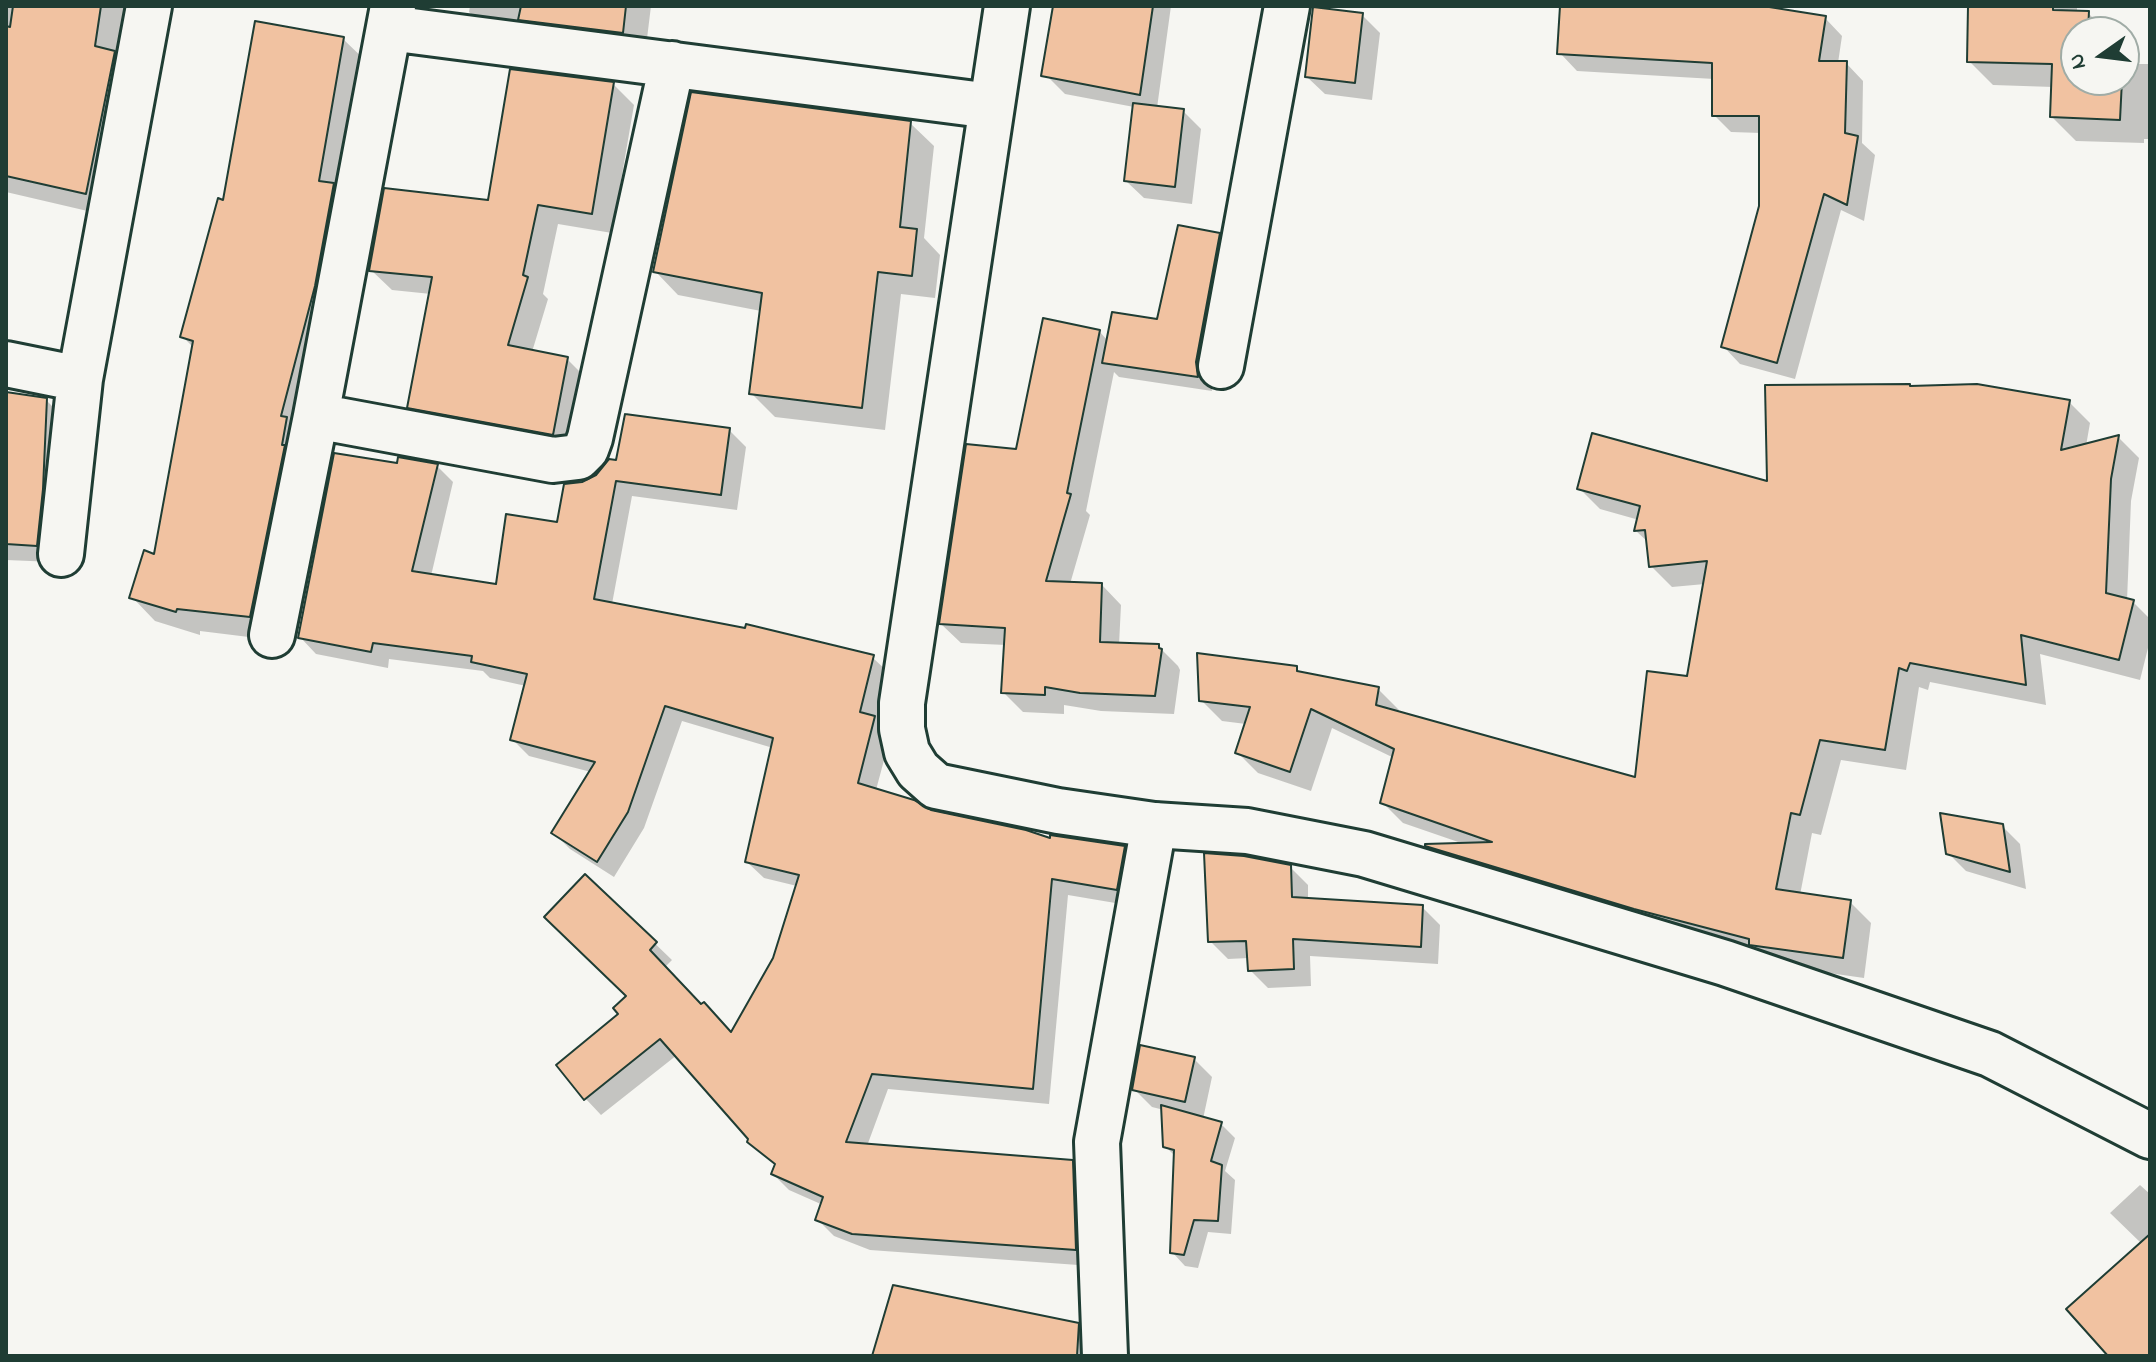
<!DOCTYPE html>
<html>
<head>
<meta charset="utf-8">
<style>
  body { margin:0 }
  #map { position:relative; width:2156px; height:1362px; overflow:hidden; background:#f6f6f2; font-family:"Indie Flower",sans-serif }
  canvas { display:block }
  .frame { position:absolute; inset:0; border:8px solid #1f3d34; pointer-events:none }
  .north { position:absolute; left:2060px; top:16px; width:80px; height:80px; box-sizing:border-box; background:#f6f6f2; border:2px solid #a0aca6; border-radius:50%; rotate:256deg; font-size:22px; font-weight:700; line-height:32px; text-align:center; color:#1f3d34 }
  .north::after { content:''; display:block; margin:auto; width:28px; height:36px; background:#1f3d34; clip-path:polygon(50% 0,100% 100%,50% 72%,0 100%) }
</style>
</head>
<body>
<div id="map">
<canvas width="2156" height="1362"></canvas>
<div class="frame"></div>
<div class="north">N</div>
</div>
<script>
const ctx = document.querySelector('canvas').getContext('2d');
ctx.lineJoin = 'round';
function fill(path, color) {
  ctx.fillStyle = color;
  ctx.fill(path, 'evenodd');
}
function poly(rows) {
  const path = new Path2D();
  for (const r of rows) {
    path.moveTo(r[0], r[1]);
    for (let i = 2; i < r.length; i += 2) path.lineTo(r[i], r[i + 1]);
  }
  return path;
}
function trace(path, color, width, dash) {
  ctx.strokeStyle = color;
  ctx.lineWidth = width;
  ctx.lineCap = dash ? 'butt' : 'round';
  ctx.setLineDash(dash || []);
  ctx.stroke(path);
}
fill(poly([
  [6,6,126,6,119,57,109,216,6,192],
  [470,6,651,6,645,55,492,35,469,12],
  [1058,6,1171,6,1157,108,1183,111,1201,129,1192,204,1144,198,1126,181,1134,107,1065,94,1048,77],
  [1562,6,1750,6,1825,18,1842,36,1838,63,1846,63,1863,81,1862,143,1875,155,1864,221,1841,210,1795,379,1740,364,1723,346,1761,207,1761,133,1731,132,1714,115,1714,79,1577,71,1560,53],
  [1970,6,2077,6,2077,13,2088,13,2107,32,2076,32,2076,80,2124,80,2124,64,2150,64,2150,139,2144,139,2144,143,2076,141,2052,117,2053,87,1993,85,1969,61],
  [1362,15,1380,33,1372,100,1325,94,1307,77],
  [343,39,367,62,273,640,200,631,200,635,155,621,132,597,156,556,194,348,182,336,225,203],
  [613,84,634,105,612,233,558,224,543,294,548,299,532,352,567,359,587,379,573,454,430,428,409,407,431,294,392,290,371,270,490,202],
  [910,123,934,146,924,238,940,255,935,298,901,294,885,430,775,417,751,393,761,311,678,295,655,271],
  [1219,235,1234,250,1210,378,1212,391,1119,377,1114,372,1086,511,1090,515,1070,584,1102,585,1121,605,1119,645,1158,646,1178,666,1180,670,1174,714,1101,711,1064,705,1064,714,1023,712,1003,692,1006,645,961,643,941,624,1018,451,1099,331,1108,341,1159,322],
  [6,394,46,400,64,418,54,562,6,560],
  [2069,402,2090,423,2086,446,2118,437,2139,458,2131,501,2127,601,2133,602,2150,619,2150,640,2140,680,2040,654,2046,705,1930,682,1928,690,1919,687,1906,770,1841,760,1821,835,1812,833,1800,895,1850,902,1871,923,1864,978,1773,965,1448,867,1427,846,1464,844,1403,823,1382,802,1394,758,1332,728,1311,791,1258,773,1237,752,1246,724,1222,721,1201,700,1296,668,1302,674,1378,689,1399,710,1398,714,1636,779,1689,678,1705,584,1672,587,1651,566,1649,543,1636,531,1639,520,1600,509,1579,488,1769,483],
  [729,430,746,447,737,510,632,496,612,604,872,657,889,673,878,721,891,734,876,790,930,812,1051,840,1124,848,1140,864,1133,906,1068,895,1049,1104,888,1089,867,1146,1072,1162,1088,1179,1092,1266,870,1250,834,1236,817,1219,823,1205,789,1190,773,1174,776,1166,749,1142,751,1139,677,1055,601,1115,585,1098,628,996,585,876,672,960,665,967,702,1007,732,1034,775,959,797,886,764,878,747,862,773,748,682,721,644,828,614,877,570,849,554,833,591,772,529,756,512,739,526,686,490,678,483,671,389,659,388,668,316,654,300,637,398,466,437,466,453,482,431,576,498,587,559,524,583,483,618,462],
  [2002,826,2020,844,2026,889,1966,871,1948,853],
  [1290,867,1308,885,1308,900,1422,907,1440,925,1438,964,1310,956,1311,986,1268,988,1250,970,1249,958,1228,959,1210,941],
  [1194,1059,1212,1077,1203,1119,1221,1124,1235,1138,1225,1171,1235,1180,1231,1234,1208,1232,1198,1268,1185,1266,1172,1252,1176,1157,1165,1146,1164,1110,1152,1107,1134,1089],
  [2140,1185,2150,1194,2150,1356,2110,1356,2142,1244,2110,1213],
  [1078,1325,1096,1343,1096,1356,882,1356]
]), '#0003');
const building = poly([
  [13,6,101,6,95,46,115,51,86,194,6,176,6,26,10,27,13,6],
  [521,6,626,6,623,33,518,20,521,6],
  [1053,6,1153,6,1140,95,1041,76,1053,6],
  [1560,6,1763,6,1826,16,1819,61,1847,61,1845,133,1858,136,1847,205,1824,194,1777,363,1721,347,1759,206,1759,116,1712,116,1712,63,1557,54,1560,6],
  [1968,6,2053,6,2053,10,2089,11,2088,32,2076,32,2076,80,2122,80,2120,120,2050,117,2052,64,1967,62,1968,6],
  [1313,7,1363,13,1355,83,1305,77,1313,7],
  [255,21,344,37,319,181,334,183,315,286,281,416,287,417,282,445,285,445,250,617,177,609,176,612,129,598,144,550,154,554,193,341,180,337,218,198,223,200,255,21],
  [510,69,614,82,592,214,538,205,523,275,528,277,508,345,568,357,553,435,407,408,432,277,369,271,384,188,488,200,510,69],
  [691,92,911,121,900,227,917,229,912,276,878,272,862,408,749,394,762,293,653,272,691,92],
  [1133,103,1184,109,1175,187,1124,181,1133,103],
  [1178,225,1220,233,1196,362,1198,377,1102,363,1112,312,1157,319,1178,225],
  [1043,318,1100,330,1067,493,1071,494,1046,581,1102,583,1100,642,1159,644,1159,648,1162,649,1155,696,1080,693,1045,687,1045,695,1001,693,1005,628,939,624,966,444,1016,449,1043,318],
  [1910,384,1910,386,1977,384,2070,400,2061,450,2119,435,2111,479,2106,593,2134,600,2119,660,2021,635,2026,685,1910,663,1907,671,1899,668,1885,750,1820,740,1800,815,1791,813,1776,889,1851,900,1843,958,1749,945,1749,939,1634,909,1425,846,1425,844,1492,842,1380,803,1394,749,1311,709,1290,772,1235,753,1250,707,1199,701,1197,653,1297,666,1297,671,1379,687,1376,705,1635,777,1647,671,1687,676,1707,561,1649,567,1645,530,1634,531,1640,506,1577,489,1592,433,1767,481,1765,385,1910,384],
  [6,392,47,398,43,489,37,546,6,544,6,392],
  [625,414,730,428,721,495,616,481,594,599,745,628,746,624,874,655,860,712,875,716,858,783,914,800,931,810,1026,830,1050,838,1050,835,1125,846,1117,890,1052,879,1033,1089,872,1074,846,1142,1073,1160,1076,1250,852,1234,815,1220,823,1197,771,1174,775,1164,747,1142,748,1139,660,1039,584,1100,556,1065,618,1014,613,1008,626,996,544,917,585,874,657,942,650,950,701,1004,704,1002,731,1032,773,958,799,875,745,862,773,738,665,706,628,812,597,862,551,833,595,762,510,740,527,674,471,662,472,656,373,643,371,652,298,638,334,453,397,463,398,457,438,464,412,571,496,584,506,514,557,522,564,484,582,482,596,475,609,459,616,460,625,414],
  [1940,813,2003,824,2010,872,1946,854,1940,813],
  [1204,853,1244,856,1291,865,1292,897,1423,905,1421,947,1293,939,1294,969,1248,971,1246,941,1208,942,1204,853],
  [1140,1045,1195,1057,1185,1102,1132,1090,1140,1045],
  [1161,1105,1222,1122,1211,1161,1222,1165,1218,1221,1194,1220,1184,1255,1170,1253,1174,1150,1163,1147,1161,1105],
  [2150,1234,2150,1356,2108,1356,2066,1309,2150,1234],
  [893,1285,1079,1323,1077,1356,872,1356,893,1285]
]);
fill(building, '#f1c2a1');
trace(building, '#1f3d34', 2);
const street = poly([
  [389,28,991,106],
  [6,364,80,379],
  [1221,366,1287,6],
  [316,416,553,460,578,457,586,449,590,438,672,64],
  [61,554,80,379,149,6],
  [272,635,316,416,393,6],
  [1105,1356,1097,1142,1154,825]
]);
const secondary = poly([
  [1007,6,902,703,902,729,907,752,918,770,936,786,1058,811,1154,825,1247,831,1364,854,1725,963,1990,1054,2150,1136]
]);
trace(street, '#1f3d34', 50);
trace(secondary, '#1f3d34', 50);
trace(street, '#f6f6f2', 44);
trace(secondary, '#f6f6f2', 44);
</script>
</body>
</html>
